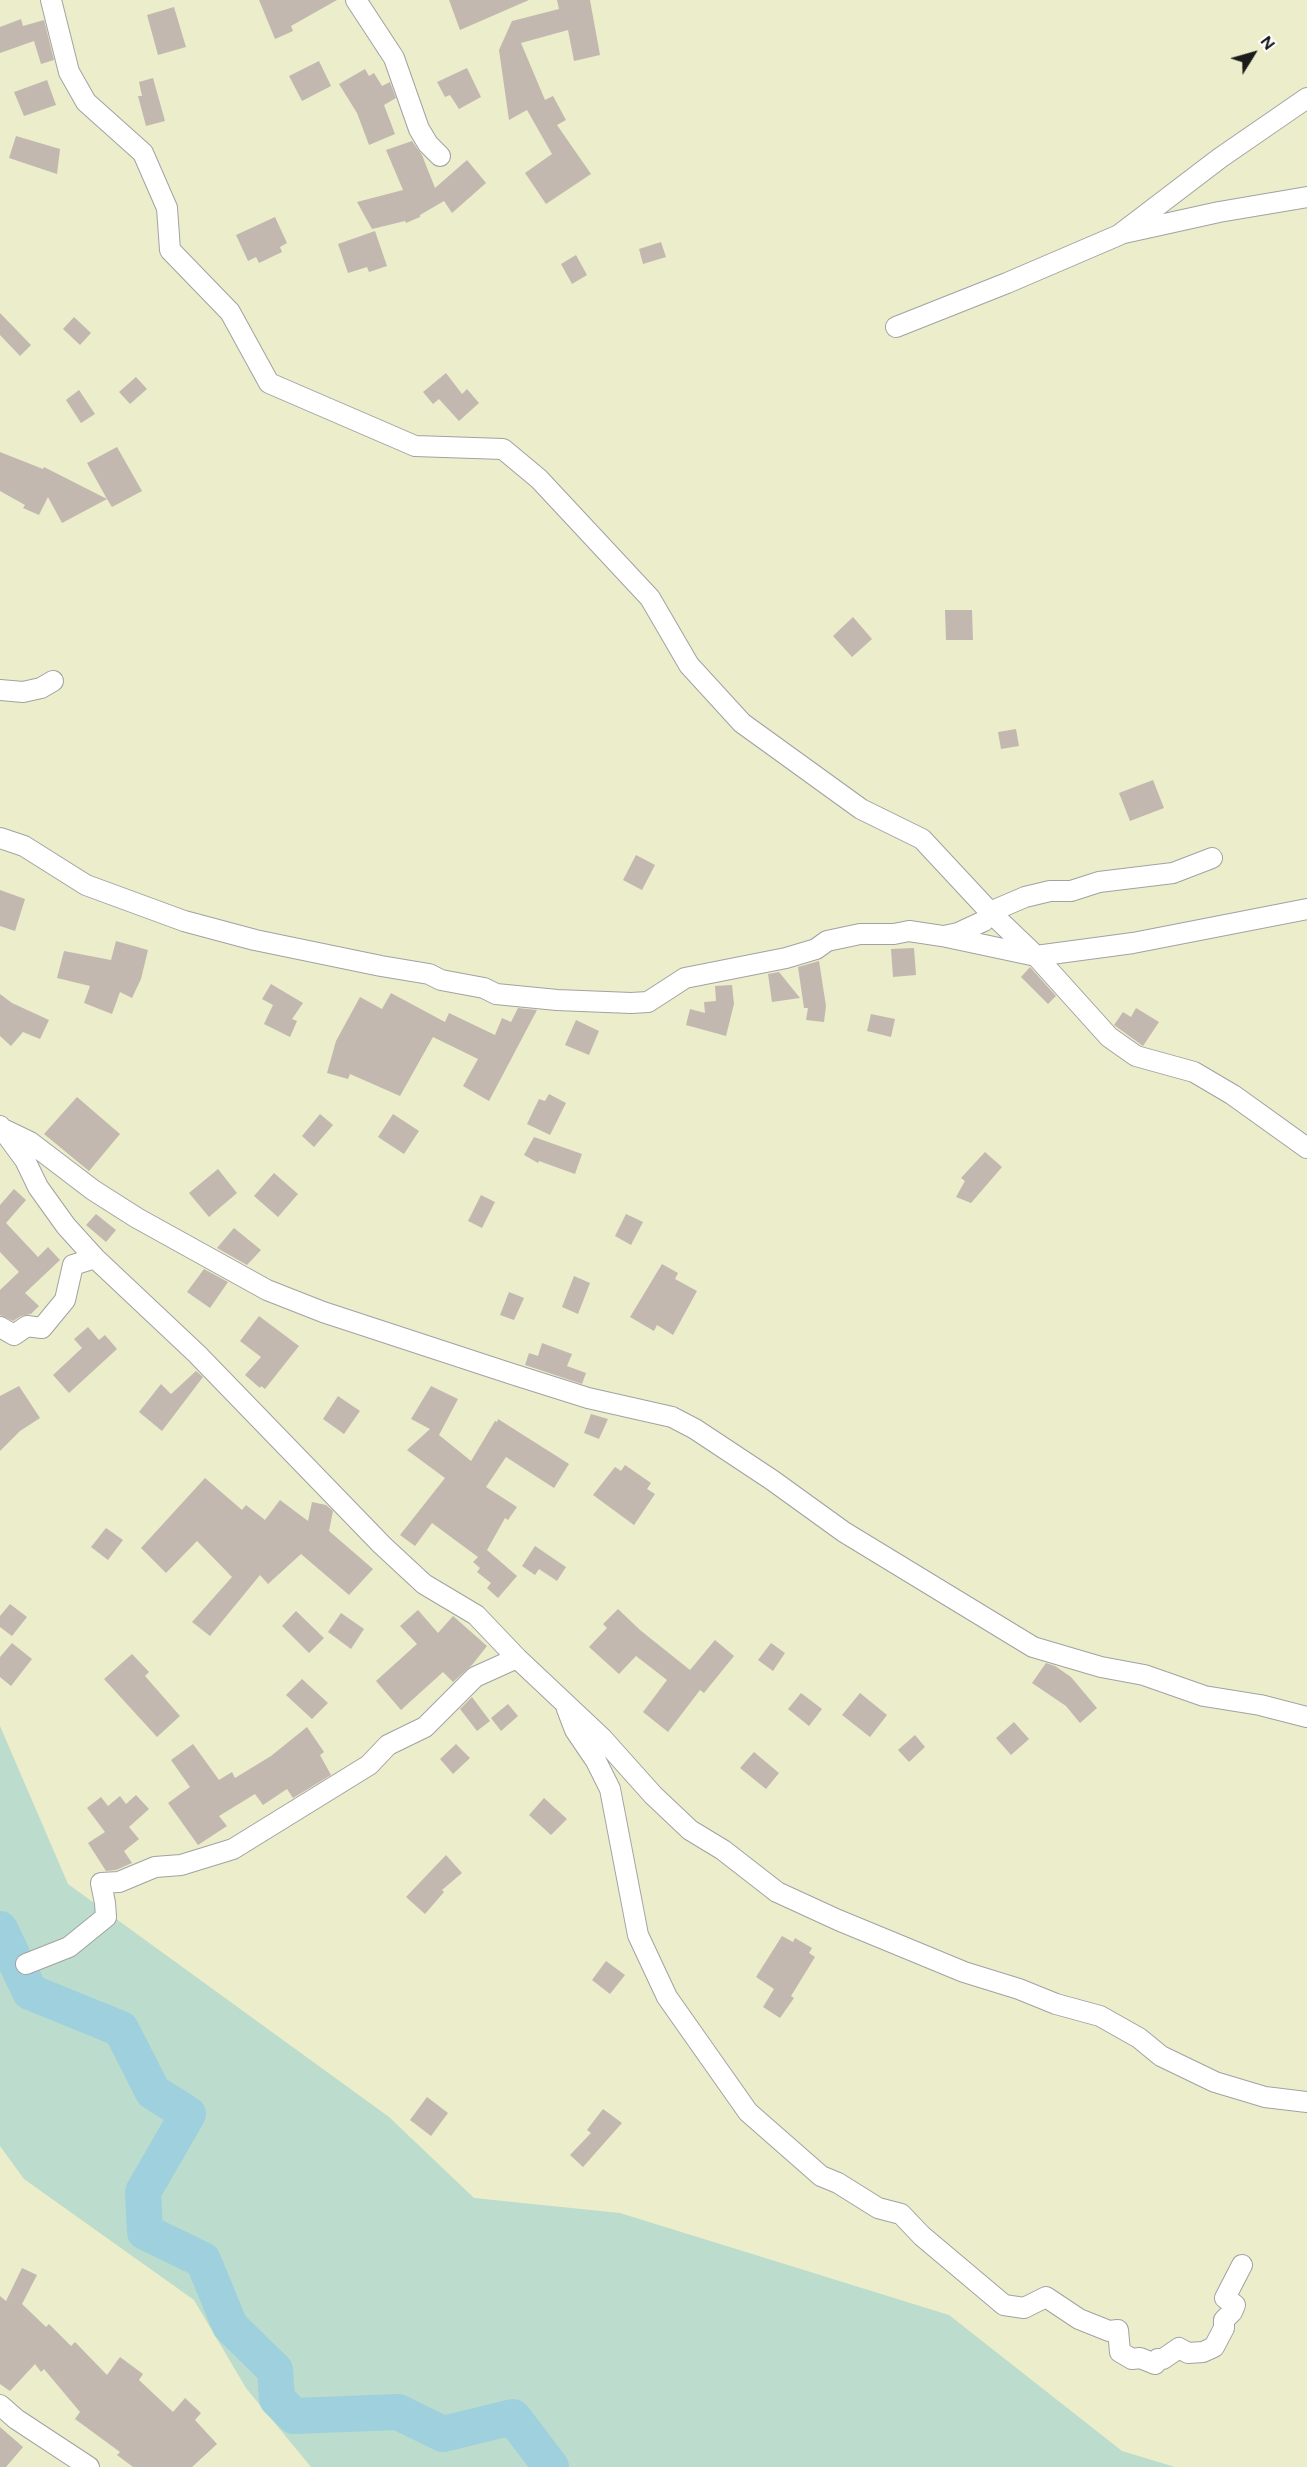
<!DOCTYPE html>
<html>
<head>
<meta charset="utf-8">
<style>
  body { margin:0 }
  #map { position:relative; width:1307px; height:2467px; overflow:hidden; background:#ede9e0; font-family:Figtree,sans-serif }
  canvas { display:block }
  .north { position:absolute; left:1223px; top:24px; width:60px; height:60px; -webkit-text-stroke:4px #fff; paint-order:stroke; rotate:53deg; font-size:16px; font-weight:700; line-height:24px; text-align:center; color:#1b1b1b }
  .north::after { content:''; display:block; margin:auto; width:21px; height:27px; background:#1b1b1b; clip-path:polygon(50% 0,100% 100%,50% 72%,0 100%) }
</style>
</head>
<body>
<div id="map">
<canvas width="1307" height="2467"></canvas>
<div class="north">N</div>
</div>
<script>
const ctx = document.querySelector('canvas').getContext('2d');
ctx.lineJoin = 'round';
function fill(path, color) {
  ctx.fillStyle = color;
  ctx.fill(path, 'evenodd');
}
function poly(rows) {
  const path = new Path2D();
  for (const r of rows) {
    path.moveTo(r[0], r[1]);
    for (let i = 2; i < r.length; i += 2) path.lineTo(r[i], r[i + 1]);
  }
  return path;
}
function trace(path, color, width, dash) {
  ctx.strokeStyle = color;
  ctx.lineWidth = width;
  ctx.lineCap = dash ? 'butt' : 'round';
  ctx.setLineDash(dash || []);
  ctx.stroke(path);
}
fill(poly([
  [0,0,1307,0,1307,2467,0,2467]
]), '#ecedca');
fill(poly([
  [0,1726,68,1884,389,2117,474,2198,620,2213,949,2315,1122,2451,1175,2467,311,2467,246,2388,194,2300,24,2179,0,2146]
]), '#bcdccd');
trace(poly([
  [0,1929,30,1992,121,2029,153,2092,188,2114,143,2192,145,2232,203,2260,230,2326,275,2370,277,2399,294,2416,398,2412,443,2434,513,2417,551,2467]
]), '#9ed0dd', 36);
fill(poly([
  [259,0,337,0,291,26,293,31,275,39],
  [449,0,529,0,460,30],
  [557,0,590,0,600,55,574,61,568,30,521,43,545,100,553,96,566,120,557,125,591,174,546,204,525,173,552,154,527,110,509,120,499,50,512,21,559,9],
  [174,7,186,47,158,55,147,15],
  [21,19,23,26,44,20,54,60,41,64,34,41,0,53,0,27],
  [319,61,331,86,302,101,289,76],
  [467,68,481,97,459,109,450,95,445,97,437,82],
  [365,69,369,76,374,73,382,86,390,82,396,98,384,105,395,134,369,145,357,113,339,84],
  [153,78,165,121,146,126,138,96,142,96,139,82],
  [47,80,56,105,24,116,14,92],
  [16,136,60,149,57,174,9,158],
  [412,141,422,155,435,188,467,160,486,183,452,213,444,201,420,215,420,217,406,223,405,221,372,229,357,202,403,190,386,150],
  [275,217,287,243,280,247,282,252,259,263,256,257,248,261,236,235],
  [375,231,387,266,369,272,367,267,348,273,338,244],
  [661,242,666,257,643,264,639,249],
  [576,255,587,275,572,284,561,264],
  [0,313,31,345,20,356,0,335],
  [74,317,91,333,80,345,63,329],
  [446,373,462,394,467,389,479,403,459,421,439,399,433,404,423,392],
  [136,377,147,389,130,404,119,392],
  [79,390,95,414,81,423,66,400],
  [117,447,142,491,112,507,107,499,62,523,48,497,39,515,23,508,25,505,0,491,0,452,43,469,44,467,107,499,87,463],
  [945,610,972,610,973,640,946,640],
  [853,617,872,639,852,657,833,636],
  [1016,729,1019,746,1001,749,998,732],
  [1153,780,1164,808,1130,821,1119,793],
  [636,855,655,865,642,890,623,880],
  [0,890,25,899,15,931,0,926],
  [116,941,148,950,141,979,132,998,120,992,112,1014,84,1003,90,986,57,978,64,951,111,960],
  [914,948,916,975,893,977,891,949],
  [819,961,826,1006,824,1022,806,1020,808,1008,804,1008,798,967],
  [1030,967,1056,996,1048,1004,1021,977],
  [779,972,800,998,772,1002,768,974],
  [271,984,303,1003,292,1019,297,1021,290,1037,264,1024,273,1005,262,999],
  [732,985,734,1004,726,1036,686,1025,690,1009,705,1013,704,1002,716,1001,715,986],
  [391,993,445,1022,449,1013,495,1035,502,1018,511,1022,518,1008,537,1010,489,1101,463,1086,478,1059,433,1037,400,1096,350,1074,348,1079,327,1073,336,1041,360,997,382,1009],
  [0,994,12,1003,49,1020,40,1039,23,1032,11,1046,0,1036],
  [1136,1008,1159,1022,1143,1046,1114,1025,1123,1012,1131,1017],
  [871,1014,895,1019,891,1037,867,1031],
  [576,1020,599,1031,589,1055,565,1045],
  [549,1094,566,1103,550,1135,527,1124,539,1099,545,1101],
  [77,1097,120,1134,89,1171,44,1134],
  [320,1114,333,1125,314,1147,302,1136],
  [393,1114,419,1131,404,1154,378,1137],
  [534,1137,582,1154,575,1174,539,1161,538,1163,524,1155],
  [985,1152,1002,1167,971,1203,956,1197,965,1181,961,1178],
  [218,1169,237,1193,209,1217,189,1193],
  [274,1173,298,1194,278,1217,254,1196],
  [14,1189,26,1200,6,1223,38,1257,48,1247,60,1260,25,1293,39,1306,31,1314,21,1316,13,1321,0,1315,0,1290,19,1272,0,1252,0,1205],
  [481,1195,495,1202,482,1228,468,1221],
  [96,1214,116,1230,106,1242,86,1225],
  [626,1214,643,1222,631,1245,615,1236],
  [234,1228,261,1250,247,1265,217,1248],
  [662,1264,678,1273,675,1279,697,1291,673,1335,657,1325,654,1331,630,1317],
  [204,1269,228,1282,210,1308,187,1292],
  [574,1276,590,1283,578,1314,562,1307],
  [509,1292,524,1298,514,1320,500,1315],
  [259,1316,299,1346,265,1389,261,1386,260,1388,245,1375,261,1357,240,1341],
  [88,1327,99,1340,105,1335,117,1349,69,1393,53,1375,82,1348,74,1339],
  [542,1343,572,1354,567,1366,586,1373,582,1384,525,1365,529,1353,538,1356],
  [196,1371,203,1377,162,1431,139,1412,161,1384,171,1394],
  [19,1386,40,1418,20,1431,0,1451,0,1396],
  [431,1386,458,1399,439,1435,471,1461,495,1421,497,1422,498,1419,569,1464,554,1488,506,1457,486,1487,517,1507,508,1520,505,1518,487,1550,517,1576,498,1598,487,1588,491,1583,477,1572,480,1568,473,1562,478,1557,432,1523,415,1546,400,1535,445,1478,407,1450,430,1429,411,1419],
  [338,1396,360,1411,344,1434,323,1419],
  [591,1414,608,1419,599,1439,584,1433],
  [625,1465,651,1483,647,1489,655,1494,634,1525,593,1495,615,1467,621,1471],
  [205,1478,242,1510,246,1505,265,1520,280,1500,308,1521,312,1502,326,1505,333,1511,329,1531,373,1569,349,1595,301,1554,268,1584,260,1575,210,1636,192,1622,232,1577,197,1541,166,1573,141,1548],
  [106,1528,123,1540,108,1560,91,1547],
  [535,1546,566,1567,557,1581,539,1569,535,1575,522,1566],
  [10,1604,27,1617,12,1636,0,1627,0,1616],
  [618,1609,640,1630,690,1670,715,1640,734,1656,704,1693,700,1690,668,1732,643,1712,667,1680,636,1656,619,1674,589,1647,607,1628,603,1624],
  [418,1610,438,1633,453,1616,487,1646,472,1665,453,1682,443,1672,401,1710,376,1681,417,1644,400,1626],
  [296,1611,324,1638,309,1653,282,1626],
  [341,1613,364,1629,351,1649,328,1632],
  [12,1643,32,1659,11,1686,0,1677,0,1657],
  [771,1643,785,1653,773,1671,758,1660],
  [132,1654,149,1672,145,1676,180,1716,157,1737,104,1679],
  [1046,1663,1055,1666,1071,1677,1097,1708,1080,1723,1066,1706,1032,1683],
  [302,1679,328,1703,312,1719,286,1695],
  [801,1693,822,1709,809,1726,788,1709],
  [860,1693,887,1715,870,1737,842,1715],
  [472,1697,490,1721,477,1731,460,1709],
  [508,1704,518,1716,501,1731,491,1718],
  [1014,1722,1029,1739,1011,1755,996,1738],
  [307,1727,324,1752,320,1755,331,1775,293,1798,287,1789,263,1805,255,1794,219,1816,227,1826,198,1845,168,1803,190,1787,171,1760,193,1744,219,1780,232,1772,235,1778,271,1756],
  [915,1735,925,1747,909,1762,898,1750],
  [456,1744,470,1758,453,1774,440,1759],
  [754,1752,779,1773,766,1789,740,1768],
  [136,1795,149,1809,129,1827,139,1839,124,1851,132,1863,116,1870,106,1871,88,1843,105,1832,87,1808,101,1797,108,1806,120,1796,126,1804],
  [544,1798,567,1819,551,1835,529,1815],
  [446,1855,462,1873,442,1890,444,1892,425,1914,406,1897],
  [782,1936,793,1942,795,1938,812,1948,809,1953,815,1957,791,1996,794,1998,780,2018,763,2007,774,1989,756,1977],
  [606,1961,625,1975,610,1994,592,1980],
  [427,2097,448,2113,431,2136,410,2120],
  [603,2109,622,2123,583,2167,570,2155,591,2133,587,2130],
  [22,2268,37,2275,22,2304,46,2327,49,2324,71,2346,75,2342,107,2375,120,2357,143,2374,139,2380,173,2412,185,2398,201,2413,195,2420,217,2444,192,2467,133,2467,117,2455,120,2452,75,2419,80,2412,44,2369,41,2372,35,2364,10,2391,0,2384,0,2296,6,2301],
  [0,2427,23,2447,6,2467,0,2467]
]), '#c2b8b0');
const minor = poly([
  [51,0,69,72,86,102,143,153,167,208,170,250,230,312,269,383,415,446,503,449,539,479,650,598,689,665,742,723,861,809,922,839,990,912,1036,956,1109,1037,1136,1056,1194,1072,1233,1095,1307,1148],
  [356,0,394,58,419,129,428,144,440,156],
  [1124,233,1219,212,1307,197],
  [896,327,1007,283,1119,235,1220,158,1307,98],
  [0,690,23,692,41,688,53,681],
  [0,838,24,846,86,885,184,921,255,940,381,966,429,974,441,980,484,988,496,994,557,1000,631,1003,648,1002,685,978,786,958,816,949,827,941,860,934,894,934,909,931,942,936,1036,956,1133,943,1307,909],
  [944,936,958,933,984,921,990,912,1025,897,1050,891,1071,891,1099,882,1173,873,1212,858],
  [0,1126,25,1160,38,1187,66,1226,95,1258,197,1354,382,1545,424,1584,476,1615,517,1658,602,1738,653,1795,690,1830,723,1850,777,1892,838,1920,964,1972,1019,1989,1056,2004,1100,2016,1139,2038,1161,2056,1215,2082,1265,2097,1307,2102],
  [5,1130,30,1142,93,1190,137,1218,267,1290,323,1312,512,1374,588,1398,672,1417,695,1429,772,1480,844,1532,1033,1647,1101,1667,1144,1675,1204,1696,1260,1705,1307,1717],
  [0,1327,14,1335,27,1326,42,1328,65,1300,73,1265,95,1258],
  [567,1709,575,1730,596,1761,610,1789,638,1935,667,1997,748,2112,821,2176,838,2183,878,2208,901,2214,922,2236,1004,2305,1024,2308,1046,2297,1079,2319,1109,2331,1118,2330,1120,2352,1132,2359,1140,2358,1155,2364,1158,2359,1163,2359,1179,2348,1188,2353,1203,2352,1214,2347,1224,2328,1224,2320,1232,2312,1235,2305,1225,2298,1242,2265],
  [26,1964,69,1947,106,1917,105,1903,101,1883,119,1882,155,1867,181,1865,233,1849,369,1765,388,1745,425,1727,475,1677,517,1658],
  [0,2405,16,2419,89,2467]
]);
trace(minor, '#a2a2a2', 22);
trace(minor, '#fff', 20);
</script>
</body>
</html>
